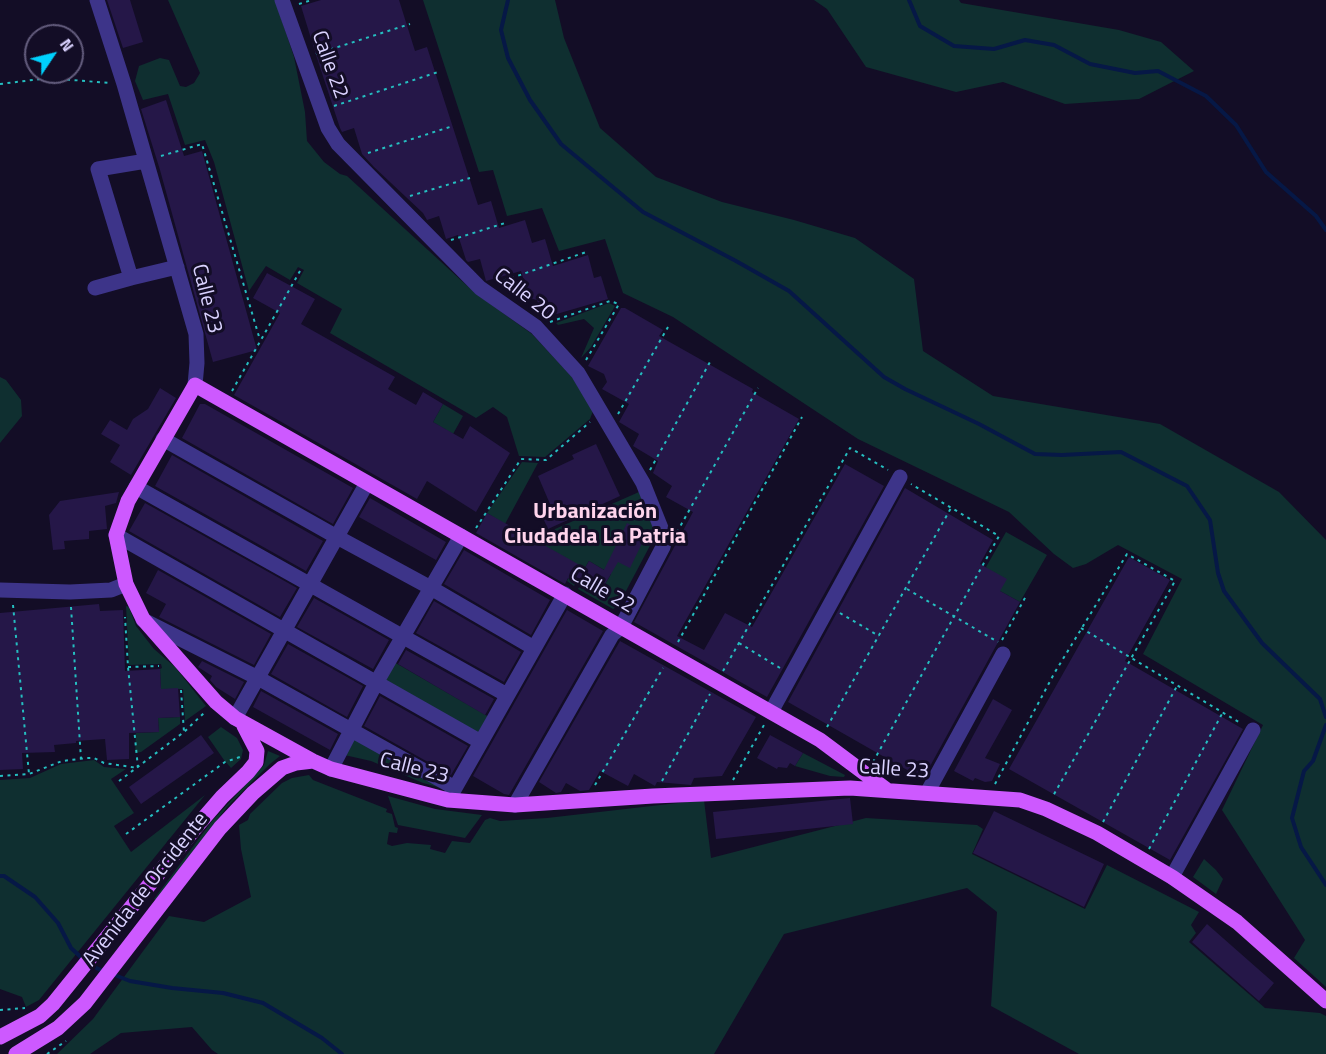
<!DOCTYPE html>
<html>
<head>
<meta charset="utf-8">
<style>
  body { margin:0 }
  #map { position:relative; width:1326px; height:1054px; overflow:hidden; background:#130d26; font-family:"Titillium Web",sans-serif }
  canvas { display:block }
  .north { position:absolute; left:24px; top:24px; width:60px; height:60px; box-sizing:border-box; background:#130d26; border:2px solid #635c7d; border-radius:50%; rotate:55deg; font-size:16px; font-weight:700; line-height:24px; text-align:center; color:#dad2ff }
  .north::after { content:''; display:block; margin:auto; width:21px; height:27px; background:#00d1fd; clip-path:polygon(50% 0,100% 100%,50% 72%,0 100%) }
</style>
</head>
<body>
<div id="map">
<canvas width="1326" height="1054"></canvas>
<div class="north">N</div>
</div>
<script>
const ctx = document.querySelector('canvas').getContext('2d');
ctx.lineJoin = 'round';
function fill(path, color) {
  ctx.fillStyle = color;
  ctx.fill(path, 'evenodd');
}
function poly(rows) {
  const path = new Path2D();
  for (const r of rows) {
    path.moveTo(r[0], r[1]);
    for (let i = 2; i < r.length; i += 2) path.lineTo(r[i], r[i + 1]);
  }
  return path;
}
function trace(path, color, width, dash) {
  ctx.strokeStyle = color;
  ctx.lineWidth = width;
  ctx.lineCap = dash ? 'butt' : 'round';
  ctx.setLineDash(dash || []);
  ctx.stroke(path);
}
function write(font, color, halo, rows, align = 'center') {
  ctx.font = font + ' "Titillium Web",sans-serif';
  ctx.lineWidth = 6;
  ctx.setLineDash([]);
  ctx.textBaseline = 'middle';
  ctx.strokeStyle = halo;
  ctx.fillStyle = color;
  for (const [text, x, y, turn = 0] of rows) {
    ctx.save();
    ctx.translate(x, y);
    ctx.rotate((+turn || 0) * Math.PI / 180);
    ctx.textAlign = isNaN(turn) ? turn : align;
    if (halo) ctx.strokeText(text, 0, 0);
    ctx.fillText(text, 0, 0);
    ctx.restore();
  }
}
fill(poly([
  [168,0,275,0,294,57,305,112,307,141,324,162,340,174,347,176,475,293,532,334,572,377,593,411,590,419,545,457,519,456,507,417,493,407,476,418,330,333,342,309,297,283,304,270,298,267,290,280,266,266,249,291,214,162,205,140,185,145,168,94,143,100,135,81,139,66,160,58,169,60,180,86,186,87,194,83,200,73],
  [423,0,555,0,564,38,600,128,656,177,722,202,794,220,855,238,914,279,923,351,993,396,1160,424,1279,492,1326,540,1326,987,1294,958,1305,940,1222,810,1263,725,1143,654,1182,579,1118,545,1086,564,1073,568,1054,554,1009,512,858,439,673,317,623,293,605,239,559,251,542,208,507,216,493,170,479,172],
  [814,0,959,0,961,3,1119,30,1161,42,1194,71,1139,99,1065,104,1003,82,956,92,866,67,827,9],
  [609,303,615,306,591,347,581,358,594,328,584,319,558,325,556,323],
  [0,377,6,380,21,400,22,416,0,443],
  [443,404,463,416,453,434,433,422],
  [522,462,538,463,505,524,487,513],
  [639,492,654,530,653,540,618,606,613,609,578,589,580,585,598,596,611,574,589,561,574,586,567,581,576,564,541,544,555,529],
  [1006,532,1047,555,1020,602,1000,591,986,567],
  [126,606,129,607,136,626,154,649,175,667,206,706,185,721,183,689,161,689,160,669,162,668,161,664,129,665],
  [394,662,489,717,478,737,383,682],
  [180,717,180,724,141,752,135,753,136,733,159,732,158,718],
  [221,727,237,738,243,750,241,759,231,768,224,760,208,737],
  [352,733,449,790,423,783,371,761,340,754],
  [268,751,280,756,270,764,227,807,156,900,154,899,212,821,264,765],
  [803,753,845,775,844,777,830,776,795,766],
  [94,760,104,767,126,769,111,779,134,813,114,826,131,852,205,795,39,1000,26,1007,22,997,0,989,0,780,30,778,61,764],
  [309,775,313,780,387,809,386,812,392,814,395,827,398,828,397,833,389,832,387,844,392,846,407,843,431,845,430,849,445,853,452,841,470,843,485,820,490,818,500,821,547,818,704,800,711,858,866,818,977,825,983,829,972,854,1085,909,1107,865,1199,912,1191,925,1196,933,1189,942,1265,1008,1320,1013,1326,1016,1326,1054,1079,1054,991,1006,997,912,967,888,784,934,714,1054,218,1054,212,1050,192,1027,121,1033,90,1054,57,1054,93,1019,169,916,204,922,251,897,241,849,239,825,248,820,250,814,282,783,292,778],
  [388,796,435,809,482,815,465,838,398,825],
  [1204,859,1216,870,1223,879,1216,894,1193,877]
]), '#0f2f30');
trace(poly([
  [508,0,501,30,508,58,530,100,561,144,643,212,736,261,789,291,884,377,905,389,979,424,1035,454,1062,455,1121,452,1187,486,1210,520,1218,573,1224,591,1262,643,1320,699,1326,717],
  [909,0,920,26,954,46,994,49,1025,40,1054,45,1090,64,1135,73,1158,71,1206,96,1236,125,1266,172,1316,216,1326,230],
  [1326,725,1313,761,1304,771,1292,818,1301,847,1326,885],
  [0,876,4,876,35,897,58,923,71,948,84,960],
  [90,965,105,972],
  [112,974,130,981,172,988,223,993,263,1003,322,1038,342,1054]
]), '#061846', 4);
fill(poly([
  [107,0,130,0,143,42,123,48],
  [321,0,399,0,415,51,427,47,478,205,491,201,499,228,525,220,532,243,545,239,553,266,588,255,594,278,601,276,608,299,543,318,537,300,529,298,521,271,486,281,480,259,468,262,466,260,458,235,446,239,439,216,427,220,423,213,374,167,362,154,354,128,342,132,340,128,317,58,301,6],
  [166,100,184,156,202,151,257,350,213,362,160,170,141,109],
  [267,273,315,299,301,324,395,377,388,389,416,405,423,392,443,404,433,422,463,439,470,426,510,453,476,512,427,481,417,499,234,395,280,313,253,298],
  [621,308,625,308,663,330,659,336,753,389,752,392,799,419,677,636,704,650,725,613,752,627,845,464,884,486,767,697,634,622,693,512,666,497,672,486,653,473,658,461,633,446,639,434,619,422,629,404,602,389,607,382,604,374,588,366],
  [160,388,176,398,131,475,110,462,120,445,101,434,110,420,127,430,133,419,148,409],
  [200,404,205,404,353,488,333,524,182,438],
  [596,444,620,496,548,529,539,509,550,504,538,476,574,459,572,455],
  [172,455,323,541,306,571,155,486],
  [905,488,993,540,980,564,1007,579,1000,591,1020,602,923,779,788,702],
  [119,492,116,503,105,506,107,529,89,531,89,539,64,541,65,549,53,550,49,515,60,501],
  [370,498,446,542,436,560,359,517],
  [145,503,297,588,280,617,129,531],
  [487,513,585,568,589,561,604,570,627,523,647,533,630,568,618,562,598,596,568,578,565,584,476,533],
  [464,550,550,600,531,635,444,584],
  [1129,557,1170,580,1125,661,1243,729,1170,860,1009,769],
  [158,570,271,634,254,665,159,617,166,604,146,593],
  [314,598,389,640,373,669,297,627],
  [434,601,521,652,504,682,416,633],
  [99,604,100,611,123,610,125,671,160,669,161,689,178,688,180,717,158,718,159,732,129,733,129,759,107,760,105,739,76,741,76,743,54,745,55,752,22,753,23,769,0,770,0,613],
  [567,610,603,631,509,795,504,794,473,776],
  [620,641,756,717,722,776,694,778,691,785,657,782,655,786,634,774,628,786,600,771,589,790,580,791,566,783,561,792,556,793,539,782],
  [288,644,363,686,347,717,271,674],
  [406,650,494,699,485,715,398,664],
  [202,661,244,682,235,699,216,687,210,680,212,676,198,667],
  [261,691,338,734,330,750,253,707],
  [380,696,468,746,451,775,364,726],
  [993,699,1012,710,985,758,1000,764,992,781,985,782,975,778,973,781,954,771],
  [201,735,214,753,141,804,129,787],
  [770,735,803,753,795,766,790,763,787,768,778,767,777,769,757,758],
  [850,798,853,824,716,839,713,812],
  [994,811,1104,864,1084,907,973,853],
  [1207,924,1274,983,1259,1001,1192,942]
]), '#251748');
trace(poly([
  [299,4,312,0],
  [316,54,410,24],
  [0,84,49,78,109,83],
  [334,106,438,72],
  [368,153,453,126],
  [161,156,202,144,260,340],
  [410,196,470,178],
  [451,240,505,223],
  [497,283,589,251],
  [550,322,610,301,619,304,586,360],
  [232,391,300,271],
  [618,414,668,327],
  [650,470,710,362],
  [476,528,521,459,546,460,590,422],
  [677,532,758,388],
  [907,589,998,642],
  [13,605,29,774],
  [71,607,81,759],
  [840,613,879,636],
  [1081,628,1242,724],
  [1002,640,1026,596],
  [678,642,802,417],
  [739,643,780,668],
  [128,667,159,666],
  [723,671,850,448,888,470],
  [181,690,184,732],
  [827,727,951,508],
  [873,762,999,536,911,484],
  [0,776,29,774,62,761,87,758,94,758,104,763,138,768,128,667,125,617],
  [733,780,764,725],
  [119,781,184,732,205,712],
  [662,781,710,694],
  [995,784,1055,672,1127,554,1175,581,1053,796],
  [595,785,663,668],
  [1103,822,1177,686],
  [126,834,225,762,243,756],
  [1149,849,1223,712],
  [0,1010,25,1008],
  [47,1054,66,1041]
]), '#25bec0', 2, [3, 4.5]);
trace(poly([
  [97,0,124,84,196,334,197,363,195,385],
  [282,0,328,128,338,144,480,288,536,327,578,373,643,483,665,538,663,547,621,627,612,635,515,805],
  [146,161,98,169,131,278,177,267],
  [95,288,131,278],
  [163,439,337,537,431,588,534,648],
  [136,487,507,695],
  [116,535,481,742],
  [0,590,70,592,111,590,126,584],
  [143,620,258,678,455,788],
  [771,712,900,477],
  [235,718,367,483],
  [331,769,376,683,461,536],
  [927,793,1003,654],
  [451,795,565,594],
  [1172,877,1253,730]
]), '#3d3489', 15);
trace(poly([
  [887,790,820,740,195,385,128,501,116,535,126,584,143,619,216,702,235,718,313,761,331,769,448,800,515,805,653,796,850,788,1020,800,1046,809,1097,833,1172,877,1237,922,1326,1001],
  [0,1037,40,1016,53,1004,196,827,222,797,248,772,256,762,257,751,244,726],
  [16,1054,58,1028,85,1003,220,828,253,793,282,768,296,763,313,761]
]), '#cd59ff', 15);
write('21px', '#dad2ff', '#130d26', [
  ["Calle 22",329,65,70],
  ["Calle 20",524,295,38],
  ["Calle 23",206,299,76],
  ["Calle 22",602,591,30],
  ["Calle 23",414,769,14],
  ["Calle 23",894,770,4],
  ["Avenida de Occidente",146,890,-52]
]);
write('bold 22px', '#ffd4ec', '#130d26', [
  ["Urbanización",595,513],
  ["Ciudadela La Patria",595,538]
]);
</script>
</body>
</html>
